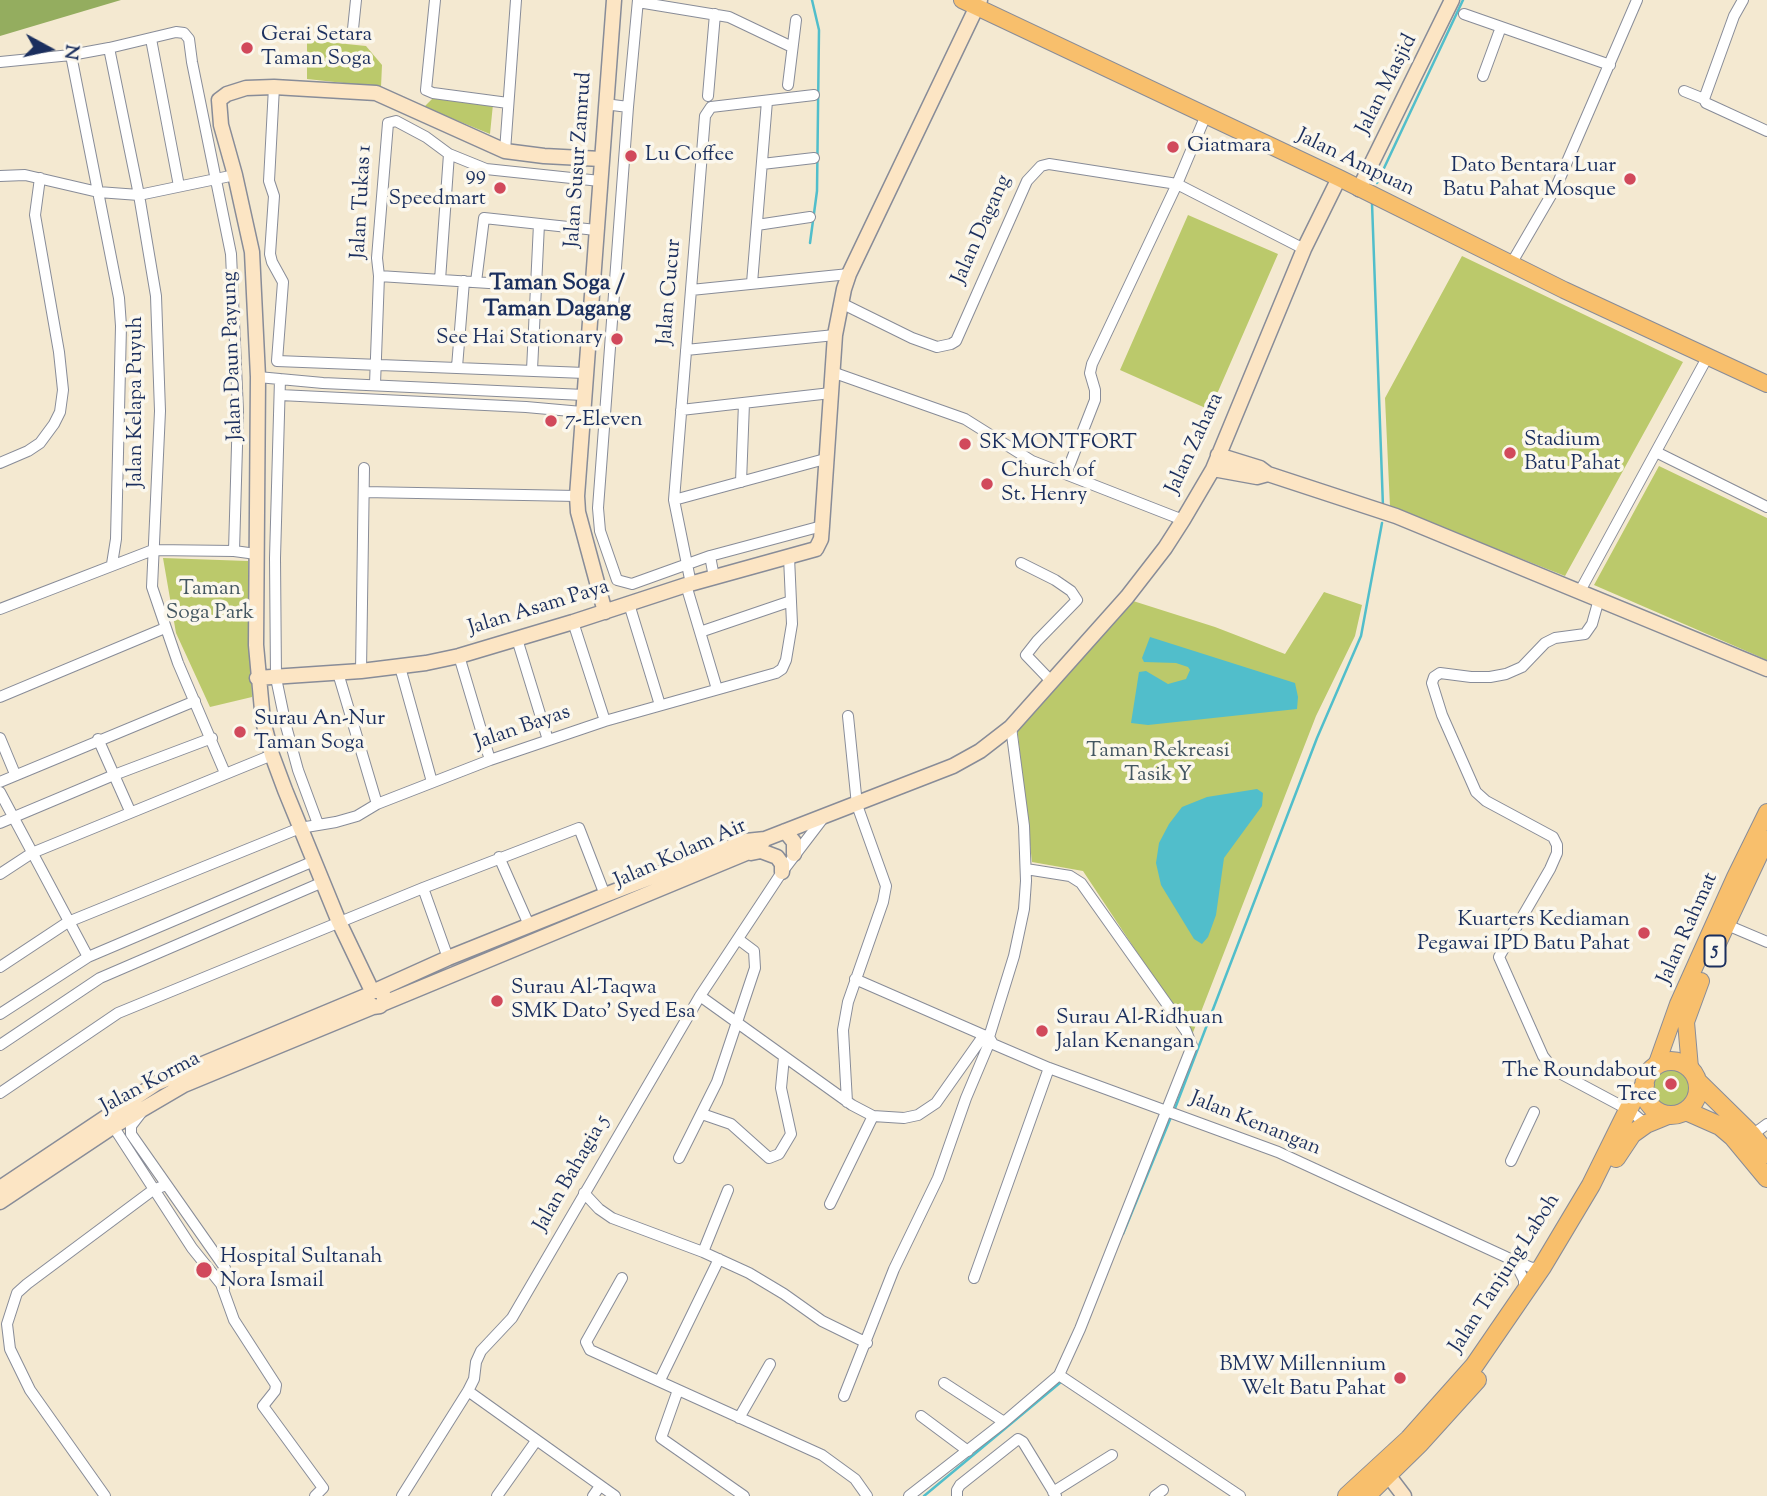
<!DOCTYPE html>
<html>
<head>
<meta charset="utf-8">
<style>
  body { margin:0 }
  #map { position:relative; width:1767px; height:1496px; overflow:hidden; background:#f4e9d1; font-family:"Sorts Mill Goudy",serif }
  canvas { display:block }
  .north { position:absolute; left:14px; top:14px; width:70px; height:70px; -webkit-text-stroke:5px #fbf7ec; paint-order:stroke; rotate:98deg; font-size:19px; font-weight:700; line-height:28px; text-align:center; color:#1b2f5e }
  .north::after { content:''; display:block; margin:auto; width:24px; height:32px; background:#1b2f5e; clip-path:polygon(50% 0,100% 100%,50% 72%,0 100%) }
</style>
</head>
<body>
<div id="map">
<canvas width="1767" height="1496"></canvas>
<div class="north">N</div>
</div>
<script>
const ctx = document.querySelector('canvas').getContext('2d');
ctx.lineJoin = 'round';
function fill(path, color) {
  ctx.fillStyle = color;
  ctx.fill(path, 'evenodd');
}
function poly(rows) {
  const path = new Path2D();
  for (const r of rows) {
    if (r.length === 3) {
      path.moveTo(r[0] + r[2], r[1]);
      path.arc(r[0], r[1], r[2], 0, 2 * Math.PI);
      continue;
    }
    path.moveTo(r[0], r[1]);
    for (let i = 2; i < r.length; i += 2) path.lineTo(r[i], r[i + 1]);
  }
  return path;
}
function trace(path, color, width, dash) {
  ctx.strokeStyle = color;
  ctx.lineWidth = width;
  ctx.lineCap = dash ? 'butt' : 'round';
  ctx.setLineDash(dash || []);
  ctx.stroke(path);
}
function write(font, color, halo, rows, align = 'center') {
  ctx.font = font + ' "Sorts Mill Goudy",serif';
  ctx.lineWidth = 7;
  ctx.setLineDash([]);
  ctx.textBaseline = 'middle';
  ctx.strokeStyle = halo;
  ctx.fillStyle = color;
  for (const [text, x, y, turn = 0] of rows) {
    ctx.save();
    ctx.translate(x, y);
    ctx.rotate((+turn || 0) * Math.PI / 180);
    ctx.textAlign = isNaN(turn) ? turn : align;
    if (halo) ctx.strokeText(text, 0, 0);
    ctx.fillText(text, 0, 0);
    ctx.restore();
  }
}
fill(poly([
  [307,40,366,46,382,65,381,87,307,79],
  [434,97,493,104,490,134,424,107],
  [1188,215,1278,254,1210,410,1120,370],
  [1462,256,1683,362,1565,576,1390,507,1385,398],
  [1659,466,1767,518,1767,660,1594,585],
  [163,558,248,561,252,697,210,707,176,633],
  [1324,592,1362,605,1355,636,1316,716,1192,1035,1083,871,1032,862,1017,726,1130,600,1215,627,1285,654],
  [1670,1088,19]
]), '#bbc96b');
fill(poly([
  [0,0,121,0,0,36]
]), '#94ad5f');
fill(poly([
  [1150,637,1295,683,1298,697,1297,709,1148,725,1131,723,1139,672,1146,671,1168,684,1186,679,1190,670,1188,667,1176,663,1144,662,1142,658],
  [1257,789,1263,793,1262,806,1224,858,1216,915,1208,937,1202,944,1194,939,1161,885,1156,863,1159,843,1169,824,1182,807,1207,797]
]), '#51becb');
trace(poly([
  [1377,183,1463,0],
  [1372,203,1383,507],
  [810,243,817,191,819,30,812,0],
  [1174,1111,1317,738,1361,636,1382,523],
  [1123,1234,1171,1117],
  [924,1496,1061,1382]
]), '#51becb', 2.5);
const street = poly([
  [435,0,426,90,433,93,508,103],
  [638,0,628,107,598,508,600,531,617,580,632,584,710,556,822,526],
  [1743,0,1734,16,1704,99,1706,103,1767,131],
  [638,2,729,17,792,47],
  [1464,14,1610,65],
  [353,29,356,0],
  [151,39,179,186],
  [109,48,176,32,184,33,189,39,192,62,231,254,238,411,234,551],
  [71,55,119,298,121,326,116,539,112,564],
  [0,62,71,55,109,48,139,195,156,296,160,411,152,587,178,663,225,773],
  [1483,76,1501,27],
  [788,85,796,20],
  [274,87,269,181,274,196,270,254,272,262,283,282,277,361,585,373],
  [1684,91,1704,99],
  [708,96,715,14],
  [605,104,628,107],
  [505,151,516,0],
  [762,164,814,158],
  [0,176,25,175,98,192,139,195,235,175],
  [757,225,810,217],
  [1511,264,1557,185,1637,0],
  [379,276,536,286],
  [440,280,449,154],
  [476,282,484,218,596,230],
  [752,283,767,101],
  [691,290,849,274],
  [841,303,912,338,937,347,951,344,956,341,1027,181,1041,166,1049,164,1177,184,1304,249],
  [591,311,612,311],
  [686,350,835,335],
  [457,367,464,281],
  [532,370,539,224],
  [832,372,965,419,1032,461,1183,520],
  [258,377,323,383,584,395],
  [280,379,275,558,276,678,286,726,298,770,318,824],
  [375,384,379,276,377,258,388,123,396,121,426,137,449,154,486,169,600,181],
  [280,395,526,407,582,412],
  [681,410,831,393],
  [1656,452,1767,507],
  [0,463,28,451,40,443,54,424,60,412,63,390,59,352,35,215,40,178],
  [1066,474,1095,400,1095,390,1090,373,1092,364,1177,184,1206,115],
  [741,482,744,403],
  [364,492,577,496],
  [674,500,825,459],
  [710,556,714,577],
  [1021,563,1055,580,1071,591,1077,600,1037,641,1026,655,1051,681],
  [691,584,674,500,705,116,711,107,814,95],
  [686,585,717,689],
  [1580,591,1708,356],
  [1599,599,1592,624,1585,634,1555,638,1545,643,1522,667,1506,674,1490,677,1471,677,1440,673,1434,677,1432,683,1442,715,1476,792,1486,801,1553,837,1557,845,1557,853,1550,869,1499,957,1543,1056,1554,1070,1629,1110,1646,1124],
  [629,604,660,705],
  [0,609,153,550,234,551,256,554],
  [573,622,605,721],
  [700,632,791,601],
  [517,639,548,740],
  [459,656,490,760],
  [400,667,432,782],
  [361,671,364,468],
  [338,673,377,804],
  [0,697,165,628],
  [0,738,15,774],
  [98,739,130,811],
  [0,782,195,701],
  [0,792,88,957],
  [0,823,114,775,212,738],
  [499,857,529,925],
  [0,874,32,853,272,755],
  [423,888,448,958],
  [1727,925,1767,942],
  [0,967,68,922,300,828,336,822,357,816,377,804,490,760,605,721,776,673,782,669,786,660,792,624,789,557],
  [855,979,988,1037],
  [700,996,852,1105,873,1116,904,1118,918,1115,936,1103,984,1035],
  [0,1014,88,957,314,861],
  [989,1037,993,1044,1049,1068,1278,1152,1506,1257,1532,1268,1541,1267],
  [989,1037,1014,956,1024,909,1026,881,1024,826,1011,727],
  [0,1045,100,978,323,882],
  [0,1093,118,1013,423,888,579,828,605,895],
  [847,1102,843,1030,848,1002,883,902,886,886,857,805,848,716],
  [141,1113,131,1126,131,1134,225,1268,224,1289],
  [702,1114,731,1124,769,1158,779,1154,791,1134,781,1088,784,1057],
  [111,1123,192,1248,221,1284,234,1320,276,1385,275,1391,263,1406,323,1488,315,1496],
  [1752,1135,1767,1124],
  [679,1158,717,1082,755,968,754,951,738,939],
  [1511,1161,1534,1112],
  [584,1193,599,1209,612,1218,703,1252,749,1273,784,1294,822,1321,867,1343],
  [830,1204,873,1116],
  [703,1252,728,1190],
  [1517,1266,1524,1280,1524,1292],
  [622,1278,586,1342,590,1350,822,1455,855,1479,867,1496],
  [974,1278,1049,1068],
  [1059,1375,1240,1496],
  [660,1380,719,1259],
  [944,1383,1004,1422],
  [678,1390,661,1438,744,1496],
  [468,1391,615,1496],
  [844,1396,894,1269,938,1178,966,1098,990,1041],
  [921,1416,968,1451],
  [739,1418,770,1364],
  [1053,1492,1112,1455],
  [105,1496,30,1390,10,1349,7,1324,17,1293,27,1284,153,1190,166,1185],
  [402,1496,468,1391,474,1379,476,1362,481,1351,512,1318,700,996,782,872,824,817],
  [497,1496,536,1441],
  [593,1496,600,1486],
  [909,1496,1004,1422,1059,1375,1080,1329,1192,1046,1186,1031,1081,883,1070,876,1026,869],
  [957,1496,957,1490,960,1485,1018,1439,1023,1442,1056,1496],
  [1155,1496,1163,1490]
]);
const secondary = poly([
  [1359,189,1452,0],
  [1218,455,1260,468,1268,474,1396,516,1767,669],
  [1213,469,1257,477,1268,474],
  [605,612,578,512,577,496,614,0],
  [257,678,361,671,426,663,459,656,573,622,686,585,816,549,821,539,822,526,835,335,844,289,849,274,980,0],
  [785,831,794,842,794,854],
  [751,853,761,851,777,857,782,864,782,872],
  [377,990,448,958,605,895,746,841,765,839,953,766,980,751,1011,727,1127,597,1165,548,1183,520,1213,469,1304,249,1339,178],
  [372,991,339,922,285,790,272,755,263,721,256,645,258,377,252,252,235,175,221,125,219,100,227,94,246,88,274,87,376,93,505,151,544,156,601,159],
  [382,1004,744,854,758,848,765,839],
  [0,1188,157,1083,368,995,372,991,380,991,384,996,384,1002,380,1006,373,1007,367,1001,368,995],
  [0,1202,114,1126,184,1085,373,1007],
  [1382,1467,1404,1496]
]);
const primary = poly([
  [962,0,1339,178,1564,290,1767,384],
  [1713,954,1767,839],
  [1656,1066,1678,1004,1735,877,1767,812],
  [1690,1068,1686,1022,1701,981]
]);
const highway = poly([
  [1671,1088,27],
  [1698,1082,1752,1135,1767,1154],
  [1686,1111,1720,1126,1733,1137,1767,1178],
  [1616,1158,1632,1134,1646,1124,1668,1115],
  [1347,1496,1409,1439,1474,1366,1542,1267,1591,1185,1633,1100,1645,1085],
  [1366,1496,1420,1443,1477,1380]
]);
trace(street, '#888c98', 12);
trace(secondary, '#888c98', 17);
trace(primary, '#888c98', 18);
trace(highway, '#888c98', 20);
trace(street, '#fff', 10);
trace(secondary, '#fce5c4', 14);
trace(primary, '#f8bf6c', 16);
trace(highway, '#f8bf6c', 18);
for (const [x, y, r, color] of [
  [247,48,7,"#d1495b"],
  [1173,147,7,"#d1495b"],
  [631,156,7,"#d1495b"],
  [1630,179,7,"#d1495b"],
  [500,188,7,"#d1495b"],
  [617,339,7,"#d1495b"],
  [551,421,7,"#d1495b"],
  [965,444,7,"#d1495b"],
  [1510,453,7,"#d1495b"],
  [987,484,7,"#d1495b"],
  [240,732,7,"#d1495b"],
  [1644,933,7,"#d1495b"],
  [497,1001,7,"#d1495b"],
  [1042,1031,7,"#d1495b"],
  [1671,1084,7,"#d1495b"],
  [204,1270,9,"#d1495b"],
  [1400,1378,7,"#d1495b"]
]) {
  const dot = new Path2D();
  dot.arc(x, y, r, 0, 2 * Math.PI);
  ctx.fillStyle = color;
  ctx.fill(dot);
  trace(dot, '#fbf7ec', 2.5);
}
for (const [x, y, w] of [
  [1715,951,21]
]) {
  const box = new Path2D();
  box.roundRect(x - w / 2, y - 15.5, w, 31, 5);
  ctx.fillStyle = '#fbf7ec';
  ctx.fill(box);
  trace(box, '#1b2f5e', 2);
}
write('bold 19px', '#1b2f5e', null, [
  ["5",1715,951]
]);
write('21px', '#1b2f5e', '#fbf7ec', [
  ["Gerai Setara",261,36],
  ["Taman Soga",261,60],
  ["Giatmara",1187,147],
  ["Lu Coffee",645,156],
  ["Dato Bentara Luar",1616,167,"right"],
  ["Batu Pahat Mosque",1616,191,"right"],
  ["99",486,176,"right"],
  ["Speedmart",486,200,"right"],
  ["See Hai Stationary",603,339,"right"],
  ["7-Eleven",565,421],
  ["Stadium",1524,441],
  ["Batu Pahat",1524,465],
  ["SK MONTFORT",979,444],
  ["Church of",1001,472],
  ["St. Henry",1001,496],
  ["Surau An-Nur",254,720],
  ["Taman Soga",254,744],
  ["Kuarters Kediaman",1630,921,"right"],
  ["Pegawai IPD Batu Pahat",1630,945,"right"],
  ["Surau Al-Taqwa",511,989],
  ["SMK Dato’ Syed Esa",511,1013],
  ["Surau Al-Ridhuan",1056,1019],
  ["Jalan Kenangan",1056,1043],
  ["The Roundabout",1657,1072,"right"],
  ["Tree",1657,1096,"right"],
  ["Hospital Sultanah",220,1258],
  ["Nora Ismail",220,1282],
  ["BMW Millennium",1386,1366,"right"],
  ["Welt Batu Pahat",1386,1390,"right"]
], 'left');
write('21px', '#1b2f5e', '#fbf7ec', [
  ["Jalan Masjid",1388,85,-63],
  ["Jalan Susur Zamrud",580,160,-86],
  ["Jalan Ampuan",1355,164,26],
  ["Jalan Tukas 1",363,202,-87],
  ["Jalan Dagang",983,230,-66],
  ["Jalan Cucur",671,292,-85],
  ["Jalan Daun Payung",234,356,-92],
  ["Jalan Kelapa Puyuh",137,402,-90],
  ["Jalan Zahara",1196,444,-65],
  ["Jalan Asam Paya",539,609,-17],
  ["Jalan Bayas",523,729,-19],
  ["Jalan Kolam Air",681,855,-24],
  ["Jalan Rahmat",1689,929,-66],
  ["Jalan Korma",151,1084,-28],
  ["Jalan Kenangan",1255,1125,22],
  ["Jalan Bahagia 5",573,1174,-60],
  ["Jalan Tanjung Laboh",1506,1274,-57]
]);
write('21px', '#435661', '#fbf7ec', [
  ["Taman",210,590],
  ["Soga Park",210,614],
  ["Taman Rekreasi",1158,752],
  ["Tasik Y",1158,776]
]);
write('bold 23px', '#1b2f5e', '#fbf7ec', [
  ["Taman Soga /",557,285],
  ["Taman Dagang",557,311]
]);
</script>
</body>
</html>
